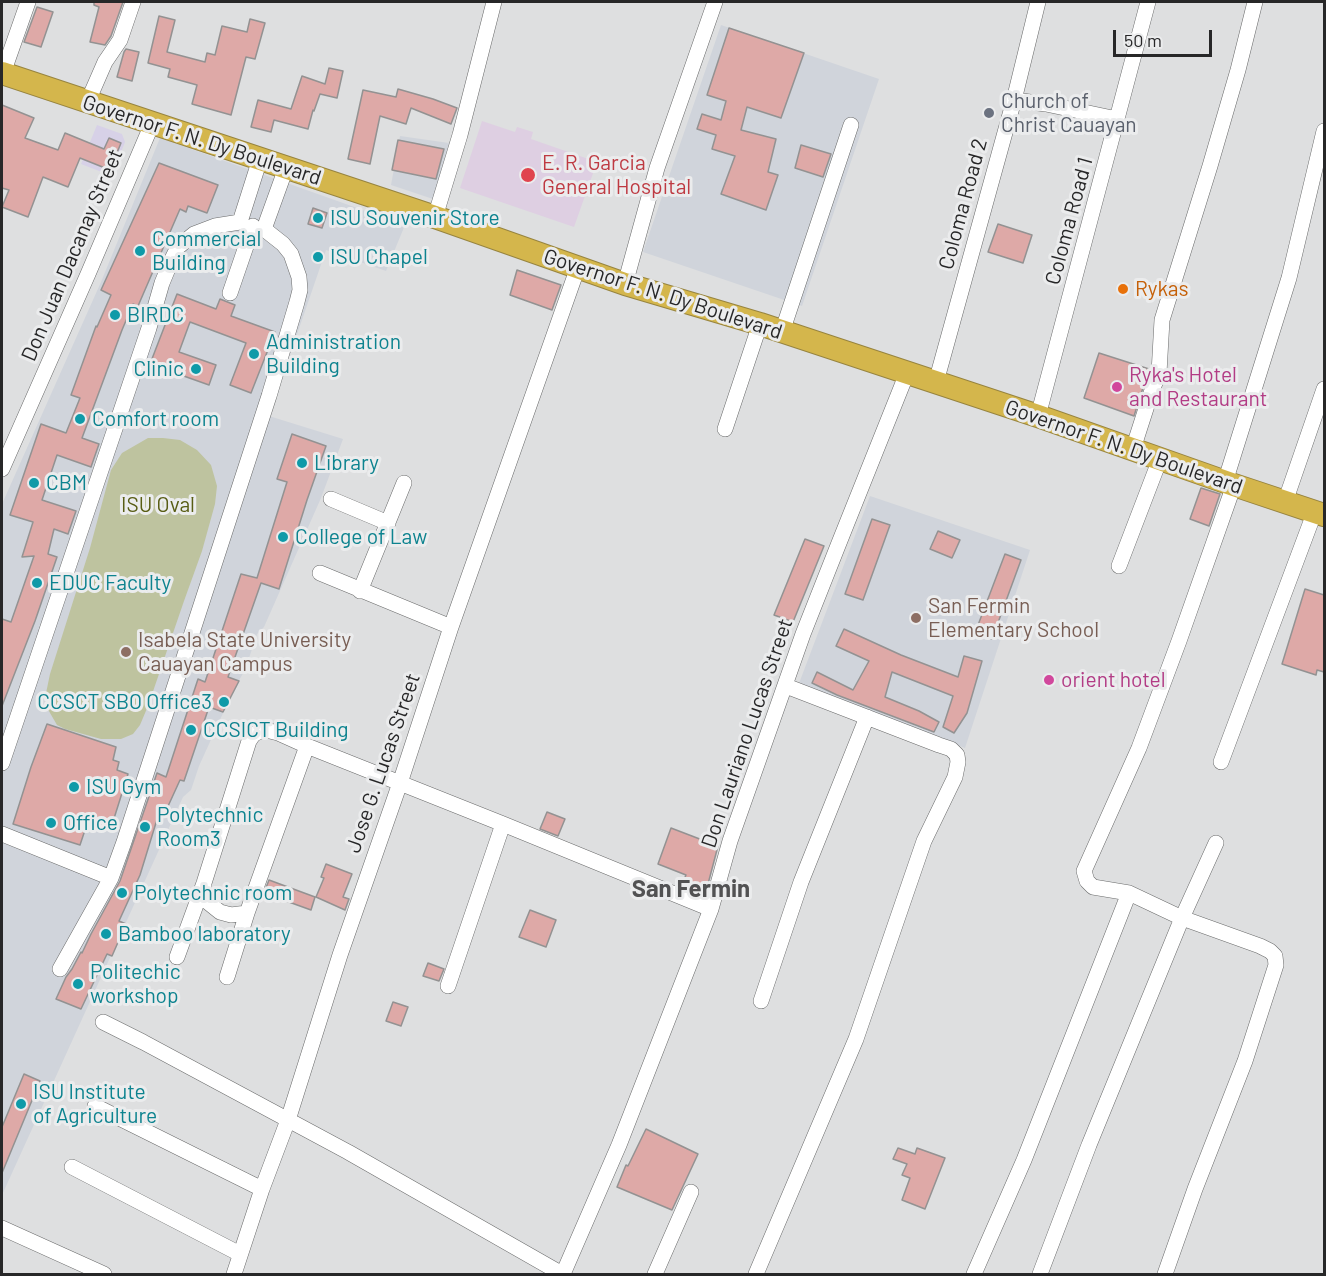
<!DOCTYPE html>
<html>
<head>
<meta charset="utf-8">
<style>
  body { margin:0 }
  #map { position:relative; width:1326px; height:1276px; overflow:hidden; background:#dedfe0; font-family:Barlow,sans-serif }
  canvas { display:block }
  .frame { position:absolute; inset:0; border:3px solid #272728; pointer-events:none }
  .scale { position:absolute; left:1113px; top:30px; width:99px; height:27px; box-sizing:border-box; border:3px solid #272728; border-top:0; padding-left:8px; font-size:18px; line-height:21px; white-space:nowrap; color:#272728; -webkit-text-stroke:4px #ebeced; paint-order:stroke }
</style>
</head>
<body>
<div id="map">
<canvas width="1326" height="1276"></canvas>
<div class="frame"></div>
<div class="scale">50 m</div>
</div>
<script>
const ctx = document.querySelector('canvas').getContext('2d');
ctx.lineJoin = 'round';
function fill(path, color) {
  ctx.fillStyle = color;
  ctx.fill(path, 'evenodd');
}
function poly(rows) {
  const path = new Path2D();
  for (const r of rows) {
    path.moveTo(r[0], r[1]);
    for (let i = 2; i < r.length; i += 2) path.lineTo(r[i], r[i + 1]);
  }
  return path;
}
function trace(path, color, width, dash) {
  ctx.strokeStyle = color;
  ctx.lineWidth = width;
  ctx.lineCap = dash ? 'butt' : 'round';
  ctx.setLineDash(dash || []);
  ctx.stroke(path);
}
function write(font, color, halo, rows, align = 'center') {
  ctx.font = font + ' Barlow,sans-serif';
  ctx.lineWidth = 6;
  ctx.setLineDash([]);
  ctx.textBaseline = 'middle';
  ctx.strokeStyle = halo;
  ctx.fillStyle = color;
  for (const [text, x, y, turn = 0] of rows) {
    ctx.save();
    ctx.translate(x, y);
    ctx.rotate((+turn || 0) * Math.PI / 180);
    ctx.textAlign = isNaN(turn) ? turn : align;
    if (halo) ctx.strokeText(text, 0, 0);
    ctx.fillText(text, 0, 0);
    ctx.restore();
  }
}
fill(poly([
  [97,125,122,134,125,142,112,176,81,164]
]), '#d7d1e7');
fill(poly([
  [721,25,879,79,802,306,643,252],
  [400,136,449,143,433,199,391,185],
  [160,138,405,225,386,271,326,250,269,416,343,439,321,498,264,627,257,634,245,670,234,689,199,766,191,790,183,797,2,1195,2,504,101,282],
  [870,496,1030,550,965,748,798,686]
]), '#d0d4db');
fill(poly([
  [482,121,515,132,517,127,533,132,531,139,597,162,574,227,460,188]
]), '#decfe2');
fill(poly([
  [148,438,163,438,180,440,197,450,211,465,217,486,215,504,202,551,184,601,148,706,140,725,133,734,121,739,101,739,65,729,57,725,46,706,45,698,50,674,90,548,111,470,122,453]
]), '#bec39f');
const building = poly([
  [94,2,123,2,111,36,105,45,90,42,99,7,94,5,94,2],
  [37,7,53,12,41,47,24,42,37,7],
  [159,16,175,20,167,52,205,62,207,53,215,55,222,26,247,32,250,19,265,23,255,59,246,57,231,115,192,104,197,85,168,77,170,69,148,63,159,16],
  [729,28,804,53,781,118,747,107,741,130,776,139,768,172,778,175,766,210,721,194,735,156,712,149,716,135,697,129,702,114,721,120,726,101,707,95,729,28],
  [126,49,139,52,132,81,117,77,124,52,126,49],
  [329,68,343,71,337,98,320,94,314,111,313,110,308,129,274,120,271,132,251,127,258,100,291,109,302,76,325,84,329,68],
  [398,89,433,99,457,108,451,124,411,108,406,124,380,116,370,164,348,159,363,90,396,97,398,89],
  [2,105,34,118,25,138,58,150,65,133,104,149,109,138,121,143,110,170,80,158,68,187,43,177,28,217,2,207,9,190,2,188,2,105],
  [398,140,444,149,436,179,392,170,398,140],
  [801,145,831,154,823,177,795,168,801,145],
  [159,163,218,185,207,213,188,206,186,212,180,209,138,306,133,304,122,330,82,438,99,444,91,467,57,455,42,500,76,511,68,534,54,529,48,554,57,557,35,621,2,706,2,619,11,622,34,556,22,557,33,522,10,515,41,424,66,433,80,398,71,395,96,326,97,327,111,295,101,290,159,163],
  [313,208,327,213,322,228,308,224,313,208],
  [998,224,1032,235,1023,263,988,252,998,224],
  [517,270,561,285,552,310,510,295,517,270],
  [177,294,216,309,220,299,235,305,231,316,275,332,251,393,230,385,246,343,190,322,179,352,216,365,209,385,150,364,177,294],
  [1099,353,1149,369,1134,416,1084,398,1099,353],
  [292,434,326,446,307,500,279,589,261,583,228,677,239,681,223,712,209,707,184,781,180,780,164,815,159,813,140,875,119,921,126,924,112,956,107,954,81,1009,56,999,66,977,72,969,81,952,82,953,91,934,120,881,157,773,166,777,198,679,205,682,241,574,257,578,287,482,277,479,292,434],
  [1201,488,1220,494,1209,526,1190,519,1201,488],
  [872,519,890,525,863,600,845,594,872,519],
  [938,531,960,540,952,558,930,549,938,531],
  [805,539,824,546,793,622,774,615,805,539],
  [1005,554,1021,560,992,639,975,633,1005,554],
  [1305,589,1324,595,1324,672,1317,670,1316,675,1282,664,1305,589],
  [844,629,901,655,958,677,964,656,982,661,967,713,954,733,943,727,953,696,892,672,885,697,919,711,939,722,934,732,837,695,812,683,817,672,853,690,869,661,836,646,844,629],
  [47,724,116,747,113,760,119,762,117,770,128,774,111,828,88,821,80,845,13,824,31,767,47,724],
  [547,812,565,819,558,836,540,829,547,812],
  [671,828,718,846,708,884,703,882,699,894,681,886,686,875,658,864,671,828],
  [326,864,352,874,343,897,349,899,345,910,316,897,324,878,321,877,326,864],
  [269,880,315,897,311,910,264,893,269,880],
  [530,910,556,920,546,947,519,937,530,910],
  [428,963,444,969,439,981,423,976,428,963],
  [393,1002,408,1007,401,1026,386,1021,393,1002],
  [24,1074,40,1081,2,1173,2,1127,24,1074],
  [646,1129,698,1154,672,1210,617,1187,626,1165,628,1166,646,1129],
  [898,1148,915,1154,917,1148,945,1158,925,1209,902,1200,910,1178,902,1175,907,1164,893,1159,898,1148]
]);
fill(building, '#dea9a7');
trace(building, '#939292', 1.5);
const minor = poly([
  [2,76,28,2],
  [1014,100,1046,104,1117,119],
  [88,101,105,62,120,40,133,2],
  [435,217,460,135,494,2],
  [625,284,657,168,715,2],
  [230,293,253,226],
  [782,332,851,125],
  [936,382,1014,100,1038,2],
  [1038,416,1148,2],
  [725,429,760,324],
  [1133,449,1151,393,1159,373,1162,320,1210,166,1238,70,1255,2],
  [2,469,88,274,152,124],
  [1225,482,1289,278,1324,131],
  [331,499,388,523],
  [1285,502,1324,389],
  [1119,566,1160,459],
  [320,573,451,627],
  [360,591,404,483],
  [1221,762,1315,511],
  [2,763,149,328,162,283,172,259,178,247,194,234,215,226,240,222,260,159],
  [2,834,111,878],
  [204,886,205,900,220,912,231,915,247,913],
  [177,957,204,883,249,741,253,735,258,732,266,730,278,733,307,746,503,824,711,909],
  [60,969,111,878,124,842,269,396,297,302,300,290,299,277,291,254,283,244,264,229,286,168],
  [227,977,247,913,307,746],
  [448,986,503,824],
  [761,1001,801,882,867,717],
  [103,1022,143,1042,348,1152,562,1274],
  [95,1106,262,1189],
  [72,1167,240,1254],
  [2,1228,104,1274],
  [234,1274,262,1189,288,1120,340,955,400,783,451,627,578,267],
  [563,1274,619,1145,711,909,730,841,803,634,839,543,907,373],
  [655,1274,691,1192],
  [756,1274,856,1039,924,841,955,777,958,762,957,755,951,749,939,745,786,686],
  [974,1274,1024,1160,1129,893],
  [1040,1274,1089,1145,1182,918,1129,893,1093,887,1087,881,1084,871,1139,748,1179,641,1234,485],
  [1165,1274,1195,1189,1245,1061,1276,965,1275,956,1270,951,1260,946,1182,918,1216,843]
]);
const highway = poly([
  [2,73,435,217,625,284,760,324,1038,416,1234,485,1324,515]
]);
trace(minor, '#6a6b6b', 16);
trace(highway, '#97843f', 24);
trace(minor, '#fff', 15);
trace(highway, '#d4b64c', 22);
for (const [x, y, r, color] of [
  [989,113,6,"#6b7280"],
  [528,175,8,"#e0444e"],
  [318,218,6,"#0f9aa8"],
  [140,251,6,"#0f9aa8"],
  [318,257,6,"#0f9aa8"],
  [1123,289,6,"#e8710a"],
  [115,315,6,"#0f9aa8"],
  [254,354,6,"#0f9aa8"],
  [196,369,6,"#0f9aa8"],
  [1117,387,6,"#d1479c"],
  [80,419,6,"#0f9aa8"],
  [302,463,6,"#0f9aa8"],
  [34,483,6,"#0f9aa8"],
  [283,537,6,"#0f9aa8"],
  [37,583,6,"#0f9aa8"],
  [916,618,6,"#8d6e63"],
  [126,652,6,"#8d6e63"],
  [1049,680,6,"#d1479c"],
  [224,702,6,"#0f9aa8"],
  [191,730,6,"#0f9aa8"],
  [74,787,6,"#0f9aa8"],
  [51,823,6,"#0f9aa8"],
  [145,827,6,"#0f9aa8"],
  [122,893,6,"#0f9aa8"],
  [106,934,6,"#0f9aa8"],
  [78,984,6,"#0f9aa8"],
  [21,1104,6,"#0f9aa8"]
]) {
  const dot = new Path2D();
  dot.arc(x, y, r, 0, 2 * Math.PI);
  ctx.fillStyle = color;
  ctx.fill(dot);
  trace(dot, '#ebeced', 2);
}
write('21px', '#5b616d', '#ebeced', [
  ["Church of",1001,101],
  ["Christ Cauayan",1001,125]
], 'left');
write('21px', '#272728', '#ebeced', [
  ["Governor F. N. Dy Boulevard",202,140,18],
  ["Coloma Road 2",963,204,-75],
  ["Coloma Road 1",1069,221,-75],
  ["Don Juan Dacanay Street",72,255,-67],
  ["Governor F. N. Dy Boulevard",663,294,18],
  ["Governor F. N. Dy Boulevard",1124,447,19],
  ["Don Lauriano Lucas Street",747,733,-71],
  ["Jose G. Lucas Street",383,763,-71]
]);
write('21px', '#be3a42', '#ebeced', [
  ["E. R. Garcia",542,163],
  ["General Hospital",542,187]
], 'left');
write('21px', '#0d838f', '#ebeced', [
  ["ISU Souvenir Store",330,218],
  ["Commercial",152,239],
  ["Building",152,263],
  ["ISU Chapel",330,257],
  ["BIRDC",127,315],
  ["Administration",266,342],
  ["Building",266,366],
  ["Clinic",184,369,"right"],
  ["Comfort room",92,419],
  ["Library",314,463],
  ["CBM",46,483],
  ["College of Law",295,537],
  ["EDUC Faculty",49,583],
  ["CCSCT SBO Office3",212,702,"right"],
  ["CCSICT Building",203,730],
  ["ISU Gym",86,787],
  ["Polytechnic",157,815],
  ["Room3",157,839],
  ["Office",63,823],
  ["Polytechnic room",134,893],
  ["Bamboo laboratory",118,934],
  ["Politechic",90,972],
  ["workshop",90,996],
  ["ISU Institute",33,1092],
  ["of Agriculture",33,1116]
], 'left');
write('21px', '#c56008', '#ebeced', [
  ["Rykas",1135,289]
], 'left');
write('21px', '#b23c85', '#ebeced', [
  ["Ryka's Hotel",1129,375],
  ["and Restaurant",1129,399],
  ["orient hotel",1061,680]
], 'left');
write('21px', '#585d14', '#ebeced', [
  ["ISU Oval",158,505]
]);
write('21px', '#785e54', '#ebeced', [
  ["San Fermin",928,606],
  ["Elementary School",928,630],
  ["Isabela State University",138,640],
  ["Cauayan Campus",138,664]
], 'left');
write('bold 24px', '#525253', '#ebeced', [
  ["San Fermin",691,889]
]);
</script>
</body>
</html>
